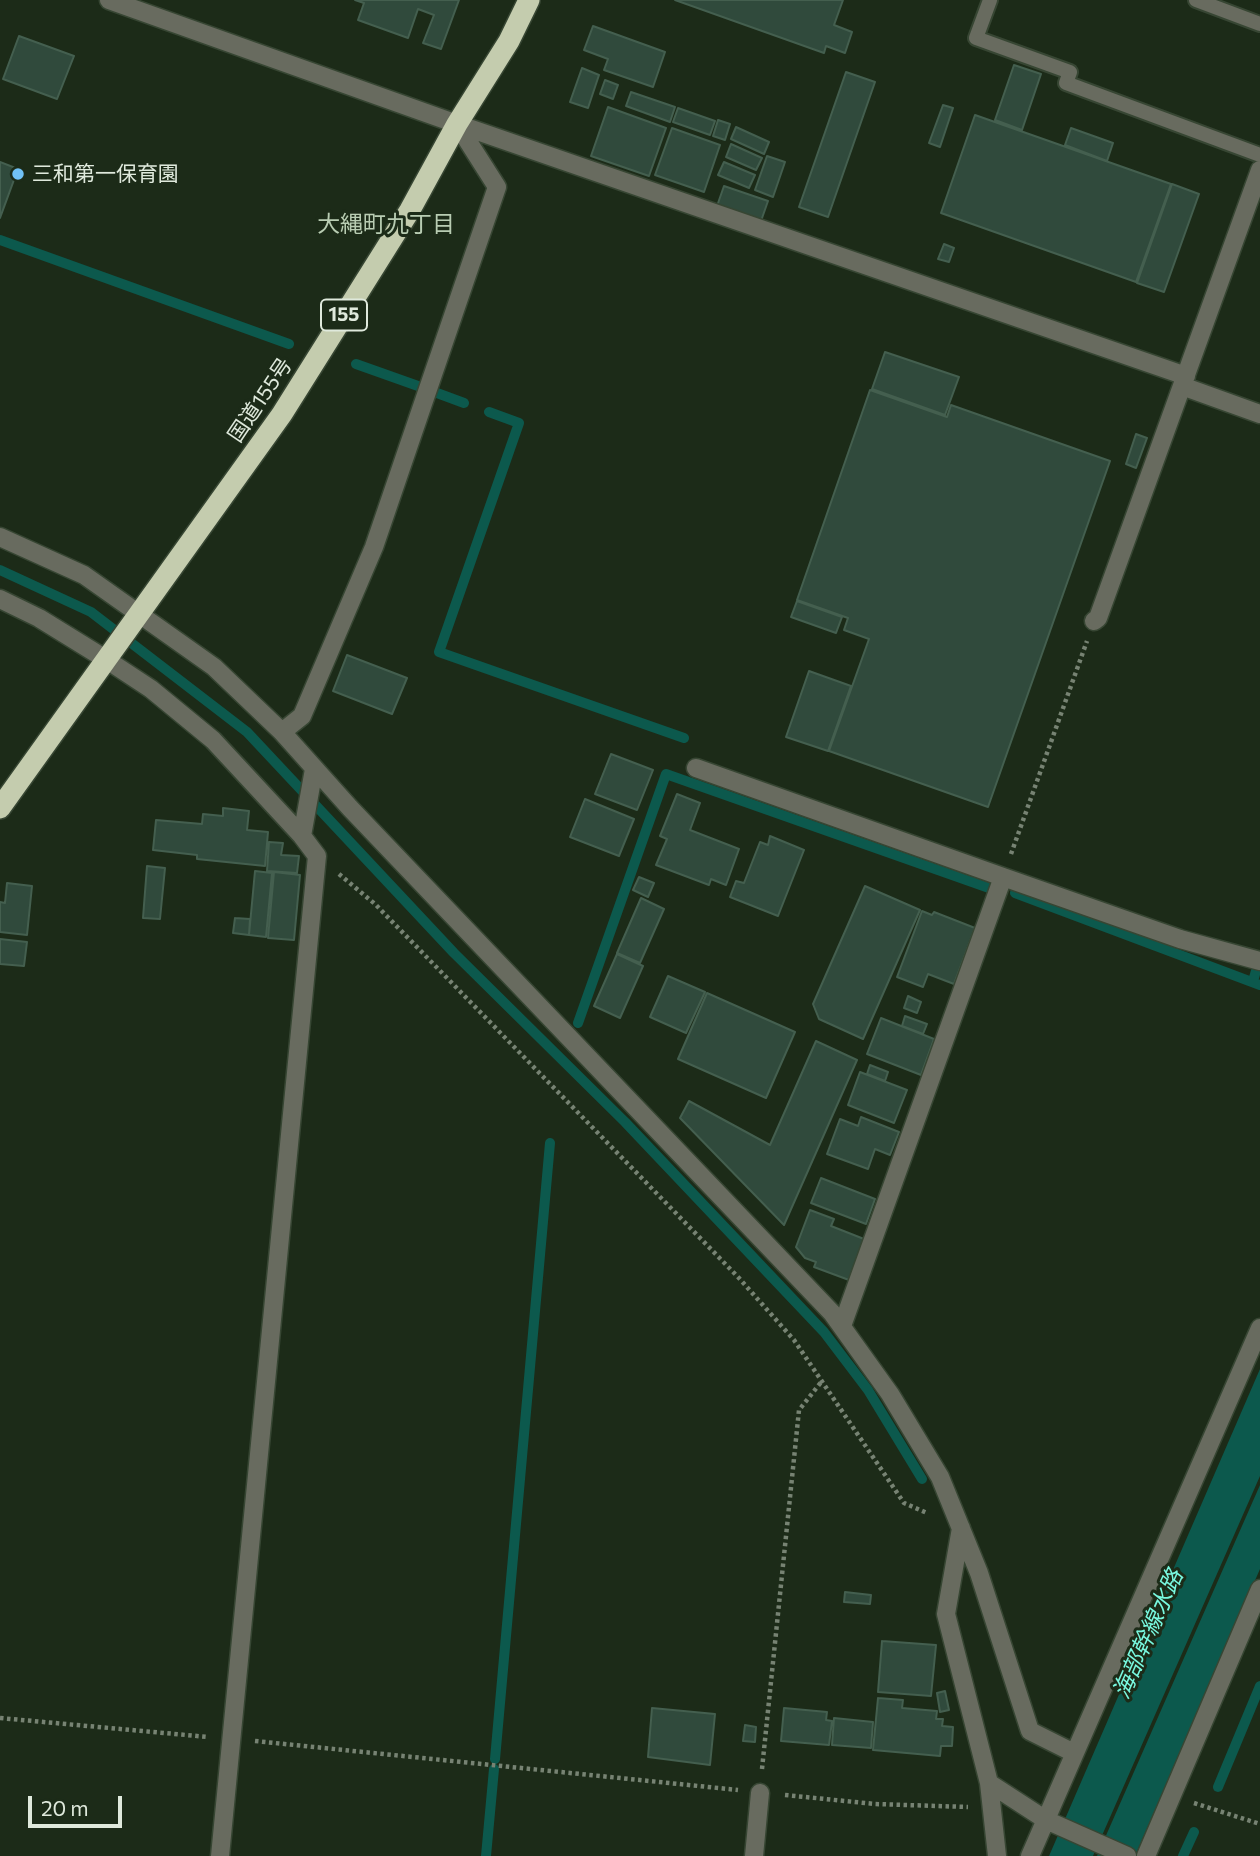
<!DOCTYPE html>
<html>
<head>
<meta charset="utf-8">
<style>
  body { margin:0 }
  #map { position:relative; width:1260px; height:1856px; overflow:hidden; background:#1c2b18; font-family:Commissioner,sans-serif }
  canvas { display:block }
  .scale { position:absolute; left:28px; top:1796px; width:94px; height:32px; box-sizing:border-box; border:4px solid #dfe9dc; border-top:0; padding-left:9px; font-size:21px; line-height:24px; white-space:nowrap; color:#dfe9dc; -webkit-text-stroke:5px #1c2b18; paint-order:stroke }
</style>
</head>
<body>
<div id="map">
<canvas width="1260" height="1856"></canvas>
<div class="scale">20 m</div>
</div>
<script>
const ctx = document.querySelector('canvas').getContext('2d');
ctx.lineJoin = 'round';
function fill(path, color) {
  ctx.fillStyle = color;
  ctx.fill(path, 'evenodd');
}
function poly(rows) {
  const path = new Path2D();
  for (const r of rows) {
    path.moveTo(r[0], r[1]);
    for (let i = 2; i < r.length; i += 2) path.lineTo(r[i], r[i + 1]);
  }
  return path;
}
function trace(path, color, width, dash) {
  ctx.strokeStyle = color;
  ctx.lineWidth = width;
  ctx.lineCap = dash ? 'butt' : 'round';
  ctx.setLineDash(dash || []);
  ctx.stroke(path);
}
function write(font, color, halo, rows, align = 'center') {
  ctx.font = font + ' Commissioner,"Noto Sans JP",sans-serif';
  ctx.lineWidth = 6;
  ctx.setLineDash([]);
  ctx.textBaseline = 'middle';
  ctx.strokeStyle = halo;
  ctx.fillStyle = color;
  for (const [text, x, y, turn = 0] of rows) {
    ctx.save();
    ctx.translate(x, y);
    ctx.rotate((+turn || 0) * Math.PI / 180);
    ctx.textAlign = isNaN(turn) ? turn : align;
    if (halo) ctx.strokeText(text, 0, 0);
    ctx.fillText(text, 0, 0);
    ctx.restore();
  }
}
fill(poly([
  [1260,1369,1260,1476,1093,1856,1049,1856],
  [1260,1485,1260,1569,1135,1856,1097,1856]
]), '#0c594d');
trace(poly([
  [0,240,289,344],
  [356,364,418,386],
  [437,393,464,403],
  [489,412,519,423,439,652,684,738],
  [0,570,91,612,247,732,454,953,625,1122,824,1332,868,1390,922,1479],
  [1015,893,1260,985],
  [1253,981,1256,971],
  [578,1023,666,774,989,888],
  [495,1759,550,1143],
  [1218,1787,1260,1686],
  [486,1856,494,1769],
  [1183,1856,1194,1832]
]), '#0c594d', 10);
const building = poly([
  [355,0,459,0,441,49,423,43,434,15,418,9,408,38,358,20,364,3,355,0],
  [675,0,843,0,834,25,852,32,845,53,826,46,824,53,675,0],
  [593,26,665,52,653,87,604,70,608,59,584,50,593,26],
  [19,36,74,56,57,99,3,79,19,36],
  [1014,65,1041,74,1022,130,995,120,1014,65],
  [582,68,599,75,588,108,570,102,582,68],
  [846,72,875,82,828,217,799,207,846,72],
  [605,80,618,85,613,99,600,94,605,80],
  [631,92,675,107,670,122,626,106,631,92],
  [943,105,953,108,940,147,929,143,943,105],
  [608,107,666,128,649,176,591,156,608,107],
  [678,108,715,121,710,135,673,122,678,108],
  [975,115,1171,184,1136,282,941,213,975,115],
  [718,120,730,124,725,140,713,136,718,120],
  [736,127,769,142,764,154,731,139,736,127],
  [672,128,720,145,704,192,655,175,672,128],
  [1071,128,1113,143,1107,161,1065,145,1071,128],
  [731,144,762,158,756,170,726,157,731,144],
  [767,156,785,162,773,197,755,190,767,156],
  [0,162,18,169,0,218,0,162],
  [724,162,755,175,749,188,718,175,724,162],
  [1172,184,1199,194,1164,292,1137,283,1172,184],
  [724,186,768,201,761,221,717,206,724,186],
  [944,244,954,248,949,262,938,259,944,244],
  [885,352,959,377,945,415,872,389,885,352],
  [870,390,947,417,951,405,1110,461,988,807,829,751,869,639,844,630,848,618,797,600,870,390],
  [1136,434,1147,438,1136,468,1126,464,1136,434],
  [797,601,842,617,836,633,791,617,797,601],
  [347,655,407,678,392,714,333,691,347,655],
  [809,671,851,686,828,751,786,737,809,671],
  [611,754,653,770,637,810,595,794,611,754],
  [677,794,700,803,690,830,739,849,726,885,711,879,709,885,656,865,667,839,660,836,677,794],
  [585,799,634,819,619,856,570,837,585,799],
  [223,808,249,811,247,830,268,832,265,866,197,859,197,855,153,850,156,820,202,824,203,814,223,816,223,808],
  [770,836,804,850,778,916,730,897,736,881,744,883,760,842,768,845,770,836],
  [269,842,283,843,281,855,299,856,297,873,267,871,269,842],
  [147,866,165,868,160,919,143,918,147,866],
  [255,871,272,873,266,937,249,935,255,871],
  [274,872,300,875,294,940,268,938,274,872],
  [639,877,654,883,648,897,633,890,639,877],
  [7,883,32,886,27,935,0,932,0,902,5,903,7,883],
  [865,886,920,910,863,1039,819,1019,813,1004,865,886],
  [641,898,664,909,640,963,617,953,641,898],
  [922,911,932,915,934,912,975,928,954,984,928,974,923,987,897,977,922,911],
  [235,918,250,919,249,935,233,933,235,918],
  [0,939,27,942,24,966,0,964,0,939],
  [617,954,643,966,620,1018,594,1006,617,954],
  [668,976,705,992,686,1033,650,1017,668,976],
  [707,993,795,1032,766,1098,678,1059,707,993],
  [908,996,921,1002,917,1013,904,1008,908,996],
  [905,1016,927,1024,923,1034,902,1026,905,1016],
  [881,1018,934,1039,921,1075,867,1054,881,1018],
  [816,1041,857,1060,784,1225,680,1118,689,1101,770,1145,816,1041],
  [870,1065,888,1072,885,1081,867,1074,870,1065],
  [860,1072,907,1090,894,1123,848,1105,860,1072],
  [861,1117,899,1132,890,1155,875,1149,868,1169,827,1154,840,1119,858,1126,861,1117],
  [821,1178,875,1199,866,1224,811,1203,821,1178],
  [810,1210,834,1219,831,1226,864,1239,849,1280,814,1267,816,1262,805,1258,796,1247,810,1210],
  [845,1592,871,1595,870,1604,844,1602,845,1592],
  [882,1641,936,1645,931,1696,878,1692,882,1641],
  [945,1691,949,1710,940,1712,937,1693,945,1691],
  [878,1698,903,1700,902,1708,937,1711,936,1719,943,1719,942,1726,953,1727,952,1746,941,1746,940,1756,873,1750,878,1698],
  [652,1708,715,1714,710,1765,648,1757,652,1708],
  [784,1708,827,1712,826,1720,832,1721,829,1745,781,1741,784,1708],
  [834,1718,873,1722,871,1748,832,1745,834,1718],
  [745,1725,756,1727,755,1742,743,1741,745,1725]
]);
fill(building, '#304a3c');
trace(building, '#445f4f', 2);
const lane = poly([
  [990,0,976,38,1070,72,1066,83,1260,155],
  [1196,0,1260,24]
]);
const street = poly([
  [109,0,457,124,1186,376],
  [1182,386,1260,414],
  [0,537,84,575,214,667,282,732,350,808,832,1313,890,1394,940,1477,979,1573,1030,1731,1074,1753],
  [0,599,39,618,107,660,151,689,213,740,302,836,317,856,220,1856],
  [1094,621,1098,618,1260,170],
  [282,732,302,716,374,547,497,187,457,124],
  [696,768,1003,877],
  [302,836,314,769],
  [842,1326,1003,877,1180,939,1260,961],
  [961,1528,946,1614,989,1783,1046,1820,1127,1856],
  [989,1783,997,1856],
  [754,1856,760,1793],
  [1030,1856,1260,1328],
  [1146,1856,1260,1589]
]);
const highway = poly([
  [0,808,282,414,410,210,457,124,509,41,529,0]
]);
trace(lane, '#374633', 18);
trace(street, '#374633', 21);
trace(highway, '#374633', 24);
trace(poly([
  [1011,854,1087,641],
  [339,874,375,904,738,1277,794,1340,904,1503,927,1513],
  [0,1718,208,1737],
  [255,1741,738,1790],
  [762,1769,799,1410,822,1381],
  [785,1795,875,1804,968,1807],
  [1194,1803,1260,1824]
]), '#778373', 4.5, [3.5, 3.5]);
trace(lane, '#686b5f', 14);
trace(street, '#686b5f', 18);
trace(highway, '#c4ccae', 21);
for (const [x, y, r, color] of [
  [18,174,7,"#71c1f5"]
]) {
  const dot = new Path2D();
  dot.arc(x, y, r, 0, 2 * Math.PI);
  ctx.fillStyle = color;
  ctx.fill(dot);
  trace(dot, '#1c2b18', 2.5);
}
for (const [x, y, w] of [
  [344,315,46]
]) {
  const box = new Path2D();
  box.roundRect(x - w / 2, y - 15.5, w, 31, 5);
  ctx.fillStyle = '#1c2b18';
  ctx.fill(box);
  trace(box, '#dfe9dc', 2);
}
write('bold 19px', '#dfe9dc', null, [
  ["155",344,315]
]);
write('21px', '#dfe9dc', '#1c2b18', [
  ["三和第一保育園",32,174]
], 'left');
write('21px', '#dfe9dc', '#1c2b18', [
  ["国道155号",260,400,-56]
]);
write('23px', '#b8ccb2', '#1c2b18', [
  ["大縄町九丁目",386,224]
]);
write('italic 23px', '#78f8df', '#1c2b18', [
  ["海部幹線水路",1148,1634,-66]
]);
</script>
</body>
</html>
